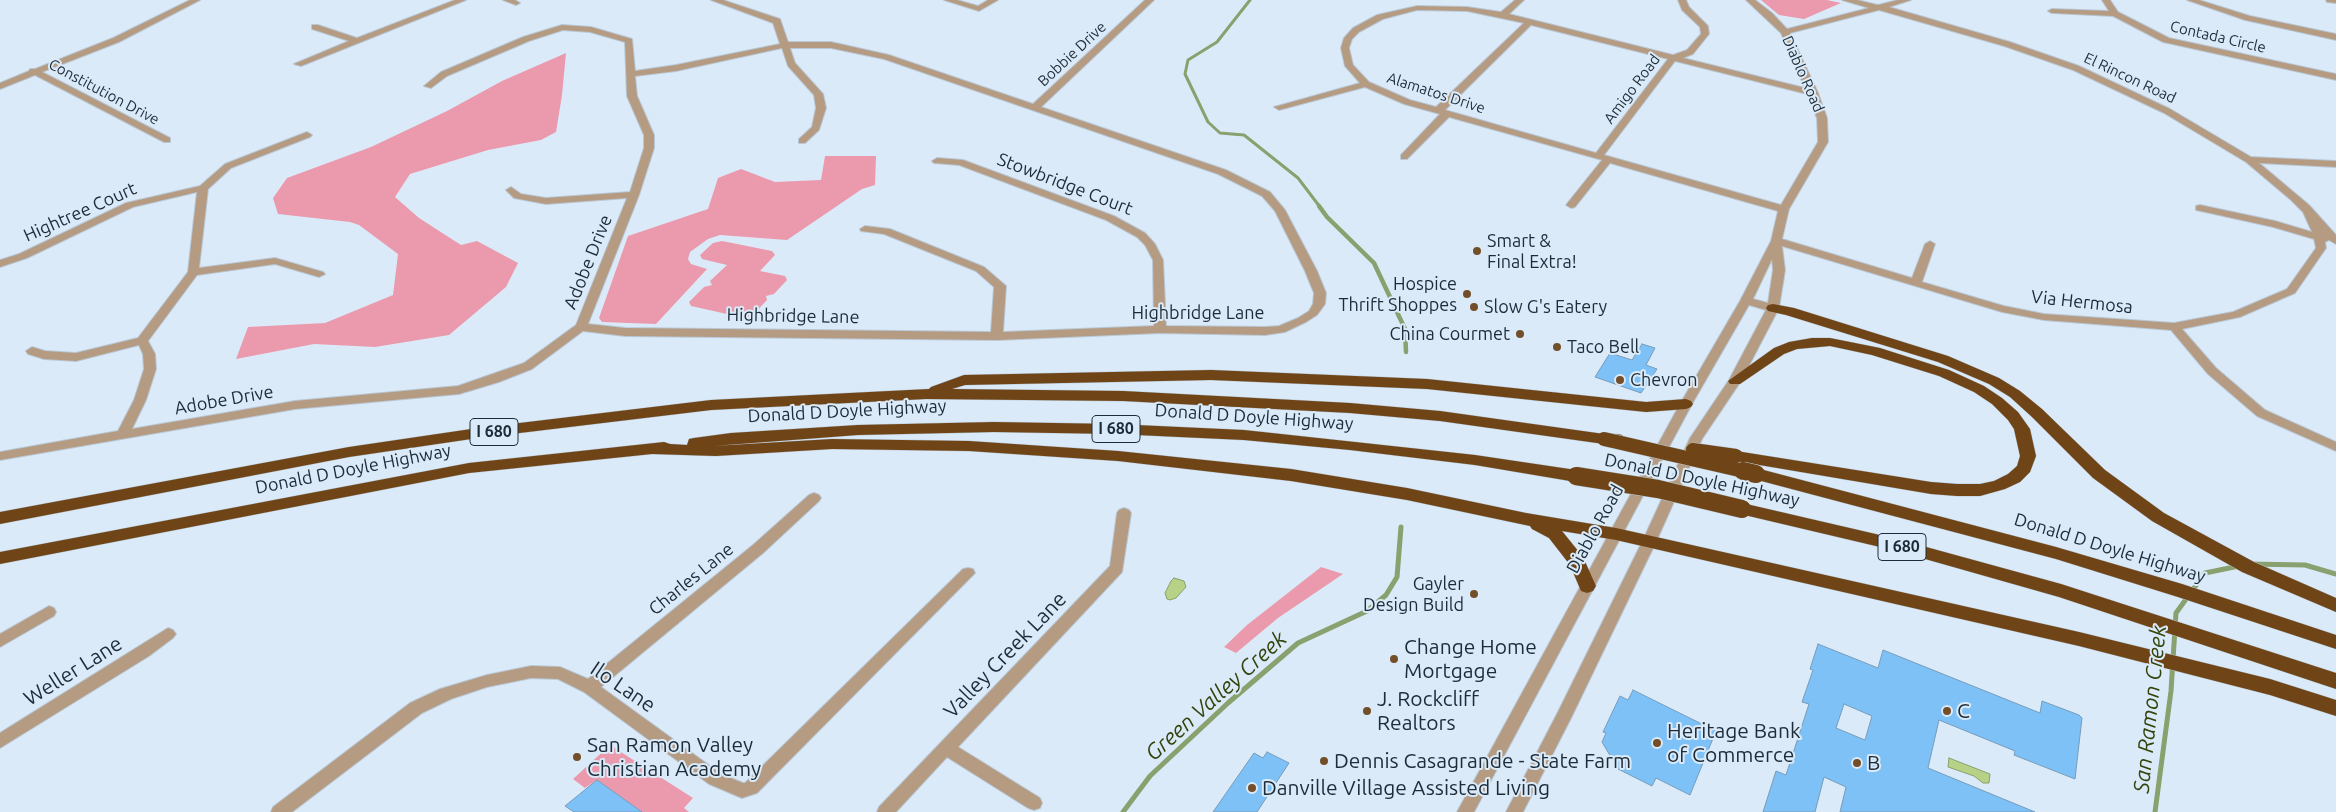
<!DOCTYPE html>
<html>
<head>
<meta charset="utf-8">
<style>
  body { margin:0 }
  canvas { display:block; background:#dbeaf8 }
</style>
</head>
<body>
<canvas width="2336" height="812"></canvas>
<script>
const ctx = document.querySelector('canvas').getContext('2d');
ctx.lineJoin = 'round';
function fill(path, color) {
  ctx.fillStyle = color;
  ctx.fill(path, 'evenodd');
}
function poly(rows) {
  const path = new Path2D();
  for (const r of rows) {
    path.moveTo(r[0], r[1]);
    for (let i = 2; i < r.length; i += 2) path.lineTo(r[i], r[i + 1]);
  }
  return path;
}
function trace(path, color, width, dash) {
  ctx.strokeStyle = color;
  ctx.lineWidth = width;
  ctx.lineCap = dash ? 'butt' : 'round';
  ctx.setLineDash(dash || []);
  ctx.stroke(path);
}
function write(font, color, halo, rows, align = 'center') {
  ctx.font = font + ' Ubuntu,sans-serif';
  ctx.lineWidth = 4;
  ctx.setLineDash([]);
  ctx.textBaseline = 'middle';
  ctx.strokeStyle = halo;
  ctx.fillStyle = color;
  for (const [text, x, y, turn = 0] of rows) {
    ctx.save();
    ctx.translate(x, y);
    ctx.rotate((+turn || 0) * Math.PI / 180);
    ctx.textAlign = isNaN(turn) ? turn : align;
    if (halo) ctx.strokeText(text, 0, 0);
    ctx.fillText(text, 0, 0);
    ctx.restore();
  }
}
fill(poly([
  [1761,0,1827,0,1841,3,1804,19,1779,15],
  [566,53,562,95,556,132,541,140,488,150,410,174,395,197,419,218,461,245,477,241,518,263,506,287,449,335,375,347,314,344,236,359,248,327,325,323,393,295,398,254,359,225,350,222,278,214,273,198,287,178,371,147,447,111,502,81],
  [825,156,876,156,875,185,862,189,787,240,720,235,708,239,690,252,688,259,691,264,707,269,656,324,602,322,599,318,628,236,708,209,718,178,741,169,775,182,821,180],
  [722,241,772,251,775,255,760,271,785,276,787,280,774,294,766,296,767,300,753,315,745,318,691,306,689,302,704,287,712,285,710,281,727,265,702,259,700,255,713,243],
  [1321,567,1343,574,1278,618,1236,653,1224,647,1247,625],
  [610,745,693,798,684,808,689,812,642,812,597,780,585,788,573,779]
]), '#eb9aad');
const water = poly([
  [1174,578,1184,581,1186,587,1176,598,1170,600,1167,599,1165,593,1171,581,1174,578],
  [1949,758,1990,774,1989,783,1983,783,1974,776,1948,767,1949,758]
]);
fill(water, '#b7d186');
trace(water, '#89a06f', 1);
trace(poly([
  [1250,0,1217,42,1188,60,1185,74,1208,122,1220,133,1244,135,1298,178,1320,207]
]), '#89a06f', 3);
trace(poly([
  [1319,206,1327,217,1374,263,1405,329,1406,352]
]), '#89a06f', 4.5);
trace(poly([
  [2249,564,2305,565,2336,574],
  [1123,812,1150,776,1228,703,1298,643,1367,611,1386,595,1397,577,1401,527],
  [2155,812,2171,691,2176,613,2205,573,2239,566]
]), '#89a06f', 5);
const building = poly([
  [1642,344,1655,348,1646,365,1657,369,1641,393,1595,377,1610,353,1632,360,1642,344],
  [1818,644,1878,668,1883,650,2040,713,2042,701,2079,715,2082,718,2075,779,2014,755,2015,751,1939,720,1928,768,2035,812,1840,812,1846,787,1824,777,1815,812,1763,812,1776,771,1786,775,1809,704,1802,702,1813,670,1810,669,1818,644],
  [1844,704,1872,716,1865,740,1836,728,1844,704],
  [1633,690,1716,731,1690,795,1656,778,1652,786,1618,769,1602,742,1606,733,1603,732,1620,696,1628,700,1633,690],
  [1267,752,1289,763,1257,812,1213,812,1254,753,1263,758,1267,752],
  [597,780,642,812,574,812,565,806,597,780]
]);
fill(building, '#7ec1f7');
trace(building, '#779cba', 1);
const minor = poly([
  [190,0,200,0,119,42,42,72,170,138,170,142,164,142,35,75,0,89,0,83,29,71,30,69,35,69,113,38,190,0],
  [455,0,466,0,301,66,294,64,349,41,312,29,312,25,318,25,357,38,455,0],
  [503,0,515,0,520,3,516,5,503,0],
  [711,0,723,0,780,19,788,42,831,42,889,55,1033,104,1145,0,1154,0,1041,107,1226,170,1270,192,1285,210,1317,271,1326,293,1325,304,1317,315,1306,322,1285,332,1265,335,1160,333,997,340,625,336,583,331,532,369,499,382,459,394,295,409,0,460,0,452,118,431,134,400,144,369,143,354,139,345,76,361,44,359,28,354,26,351,32,347,45,351,76,353,138,338,188,272,197,192,133,207,27,258,0,267,0,260,19,254,126,203,200,186,225,164,307,132,312,135,310,137,231,168,208,189,199,268,275,258,323,272,325,274,319,277,275,264,197,275,148,341,155,354,156,369,146,400,132,429,295,401,458,386,524,363,576,325,627,198,546,204,514,198,506,190,511,187,521,194,546,198,630,192,644,148,644,135,627,96,625,42,590,32,563,30,529,41,447,76,431,88,424,86,441,72,523,37,562,25,591,27,632,39,635,71,676,65,780,44,773,23,711,0],
  [782,48,788,66,814,95,816,108,812,127,799,139,799,143,805,143,819,130,826,108,823,94,795,63,790,48,831,48,884,59,1218,174,1262,196,1275,211,1305,271,1314,293,1313,304,1309,311,1298,318,1279,326,1265,327,1166,326,1163,260,1155,244,1145,233,1114,216,963,160,937,158,932,161,934,163,959,165,1106,220,1137,237,1145,245,1153,260,1154,326,1003,332,1006,286,984,267,890,229,865,226,860,229,861,231,884,234,976,271,994,287,991,332,625,328,588,324,639,195,654,148,654,135,637,96,635,76,676,71,782,48],
  [944,0,957,0,978,6,988,0,998,0,979,11,944,0],
  [1515,0,1524,0,1509,14,1673,55,1687,50,1701,34,1700,27,1682,10,1678,0,1686,0,1689,7,1708,26,1709,34,1693,54,1683,58,1805,88,1781,33,1746,0,1755,0,1772,13,1787,29,1869,8,1842,0,1857,0,1878,5,1898,0,1911,0,1889,7,2010,42,2079,66,2170,109,2251,157,2336,161,2336,167,2259,163,2309,205,2336,235,2336,244,2329,240,2325,242,2326,248,2295,293,2240,317,2182,329,2216,368,2265,410,2336,442,2336,451,2257,416,2208,374,2171,330,2044,320,2002,312,1782,246,1785,270,1779,308,1741,381,1702,439,1656,542,1572,716,1523,812,1506,812,1558,712,1642,542,1690,438,1729,380,1766,310,1749,305,1692,404,1474,812,1457,812,1680,404,1740,301,1771,241,1778,211,1610,163,1575,207,1571,208,1566,205,1602,160,1449,117,1407,159,1401,159,1401,155,1440,114,1404,104,1365,87,1279,110,1274,107,1360,83,1345,66,1341,48,1344,38,1353,28,1377,15,1417,6,1467,7,1501,12,1515,0],
  [1417,10,1467,11,1524,23,1436,107,1410,100,1369,82,1353,65,1349,48,1352,39,1359,32,1383,19,1417,10],
  [1879,10,2004,46,2073,70,2164,113,2246,162,2291,200,2303,212,2312,232,2275,221,2200,205,2196,206,2196,210,2273,227,2314,239,2316,248,2287,289,2233,312,2174,323,2044,314,2004,306,1922,282,1935,244,1930,241,1925,244,1912,278,1782,239,1789,209,1828,142,1827,118,1818,93,1790,33,1879,10],
  [1531,25,1668,59,1596,153,1445,110,1531,25],
  [1675,61,1807,94,1817,118,1818,142,1781,205,1604,155,1675,61],
  [1772,259,1773,270,1768,303,1753,299,1772,259],
  [2102,0,2110,0,2118,12,2169,38,2336,74,2336,80,2163,42,2113,16,2052,13,2048,11,2052,9,2109,11,2102,0],
  [2187,0,2199,0,2250,16,2336,34,2336,40,2245,20,2187,0],
  [2326,0,2336,0,2336,3,2327,2,2326,0],
  [814,493,819,495,821,498,819,501,763,553,601,687,721,774,743,783,745,783,963,569,968,568,973,569,975,573,757,793,742,798,709,784,584,692,558,679,531,678,487,687,451,699,422,713,292,812,271,812,273,807,410,703,440,689,487,675,531,666,560,667,588,679,753,545,809,495,814,493],
  [1124,508,1129,510,1131,513,1122,572,958,747,1040,798,1042,803,1040,808,1034,810,1028,808,947,757,896,812,877,812,879,807,1110,566,1117,513,1119,510,1124,508],
  [49,606,54,608,56,612,54,616,0,647,0,634,49,606],
  [168,628,173,630,176,634,173,638,149,656,0,748,0,733,168,628]
]);
const highway = poly([
  [1773,304,1794,308,1948,356,1999,378,2020,391,2042,409,2105,470,2164,513,2254,562,2336,598,2336,612,2242,572,2152,521,2093,478,2032,417,2010,397,1989,384,1938,362,1786,315,1768,311,1766,308,1768,305,1773,304],
  [1812,338,1830,338,1880,348,1949,370,1984,386,2002,398,2018,412,2030,429,2036,456,2030,472,2020,482,2005,489,1980,496,1957,496,1931,494,1730,460,1728,456,1730,452,1736,451,1931,482,1957,484,1980,484,1994,481,2008,474,2017,466,2020,456,2014,429,2008,420,1992,404,1974,392,1939,376,1872,355,1830,346,1797,349,1784,354,1740,384,1730,384,1728,381,1774,348,1789,342,1812,338],
  [1211,370,1427,379,1646,402,1686,399,1691,401,1693,404,1691,407,1686,409,1646,412,1427,389,1211,380,965,385,952,389,1123,391,1350,403,1440,411,1604,434,1617,434,1622,435,1625,439,1622,443,1617,444,1604,444,1440,421,1350,413,1123,401,926,399,711,410,478,438,349,457,0,524,0,512,349,447,478,428,711,400,929,389,931,387,964,375,1211,370],
  [994,422,1115,424,1244,430,1475,455,1576,470,1582,472,1584,476,1582,480,1576,482,1475,465,1350,450,1244,440,1115,434,994,432,858,435,713,446,832,439,969,441,1118,451,1291,469,1407,488,1526,513,1616,528,2079,632,2270,679,2336,700,2336,716,2270,695,2079,646,1616,540,1562,531,1583,557,1596,586,1593,591,1587,593,1581,591,1570,565,1549,538,1532,529,1530,526,1407,500,1291,481,1118,461,969,451,832,449,716,456,652,454,469,473,0,564,0,552,469,463,664,442,670,444,687,445,689,439,694,438,731,433,858,425,994,422],
  [1756,468,2056,547,2182,584,2336,635,2336,649,2178,597,2056,559,1750,478,1748,474,1750,470,1756,468],
  [1742,503,1897,539,2061,584,2336,673,2336,689,2059,597,1897,551,1736,513,1734,509,1736,505,1742,503]
]);
trace(minor, '#b9c8d6', 2);
trace(highway, '#b9c8d6', 1);
fill(minor, '#b59b82');
fill(highway, '#6f4517');
const highwayBridgeFar1 = poly([
  [1604,439,1748,472],
  [1693,450,1736,456]
]);
const highwayBridge = poly([
  [1743,471,1756,474],
  [1576,476,1658,489,1742,509]
]);
trace(highwayBridgeFar1, '#b9c8d6', 15, []);
trace(highwayBridge, '#b9c8d6', 19, []);
trace(highwayBridgeFar1, '#6f4517', 14);
trace(highwayBridge, '#6f4517', 18);
for (const [x, y, r, color] of [
  [1477,251,5,"#724e29"],
  [1467,294,5,"#724e29"],
  [1474,307,5,"#724e29"],
  [1520,334,5,"#724e29"],
  [1557,347,5,"#724e29"],
  [1620,380,5,"#724e29"],
  [1474,594,5,"#724e29"],
  [1394,659,5,"#724e29"],
  [1367,711,5,"#724e29"],
  [1947,711,5,"#724e29"],
  [1657,743,5,"#724e29"],
  [577,757,5,"#724e29"],
  [1324,761,5,"#724e29"],
  [1857,763,5,"#724e29"],
  [1252,788,5,"#724e29"]
]) {
  const dot = new Path2D();
  dot.arc(x, y, r, 0, 2 * Math.PI);
  ctx.fillStyle = color;
  ctx.fill(dot);
  trace(dot, '#dbeaf8', 2);
}
write('15px', '#1d2c39', '#dbeaf8', [
  ["Contada Circle",2218,37,13],
  ["Bobbie Drive",1072,54,-43],
  ["Diablo Road",1803,74,66],
  ["El Rincon Road",2130,78,25],
  ["Amigo Road",1632,89,-53],
  ["Constitution Drive",104,92,28],
  ["Alamatos Drive",1436,93,18]
]);
for (const [x, y, w] of [
  [1116,429,48],
  [494,432,48],
  [1902,547,48]
]) {
  const box = new Path2D();
  box.roundRect(x - w / 2, y - 13.5, w, 27, 4);
  ctx.fillStyle = '#dbeaf8';
  ctx.fill(box);
  trace(box, '#1d2c39', 1);
}
write('bold 16px', '#1d2c39', null, [
  ["I 680",1116,429],
  ["I 680",494,432],
  ["I 680",1902,547]
]);
write('18px', '#1d2c39', '#dbeaf8', [
  ["Stowbridge Court",1065,184,21],
  ["Hightree Court",80,212,-24],
  ["Adobe Drive",588,262,-68],
  ["Via Hermosa",2082,302,6],
  ["Highbridge Lane",1198,313],
  ["Highbridge Lane",793,316,1],
  ["Adobe Drive",224,400,-10],
  ["Donald D Doyle Highway",847,411,-3],
  ["Donald D Doyle Highway",1254,417,4],
  ["Donald D Doyle Highway",353,469,-11],
  ["Donald D Doyle Highway",1702,480,12],
  ["Diablo Road",1595,529,-61],
  ["Donald D Doyle Highway",2110,548,17],
  ["Charles Lane",691,579,-39]
]);
write('18px', '#1d2c39', '#dbeaf8', [
  ["Smart &",1487,241],
  ["Final Extra!",1487,262],
  ["Hospice",1457,284,"right"],
  ["Thrift Shoppes",1457,305,"right"],
  ["Slow G's Eatery",1484,307],
  ["China Courmet",1510,334,"right"],
  ["Taco Bell",1567,347],
  ["Chevron",1630,380],
  ["Gayler",1464,584,"right"],
  ["Design Build",1464,605,"right"]
], 'left');
write('21px', '#1d2c39', '#dbeaf8', [
  ["Change Home",1404,647],
  ["Mortgage",1404,671],
  ["J. Rockcliff",1377,699],
  ["Realtors",1377,723],
  ["C",1957,711],
  ["Heritage Bank",1667,731],
  ["of Commerce",1667,755],
  ["San Ramon Valley",587,745],
  ["Christian Academy",587,769],
  ["Dennis Casagrande - State Farm",1334,761],
  ["B",1867,763],
  ["Danville Village Assisted Living",1262,788]
], 'left');
write('21px', '#1d2c39', '#dbeaf8', [
  ["Valley Creek Lane",1005,655,-46],
  ["Weller Lane",73,671,-32],
  ["Ilo Lane",623,687,34]
]);
write('italic 22px', '#34440c', '#dbeaf8', [
  ["Green Valley Creek",1216,696,-42],
  ["San Ramon Creek",2150,709,-84]
]);
</script>
</body>
</html>
